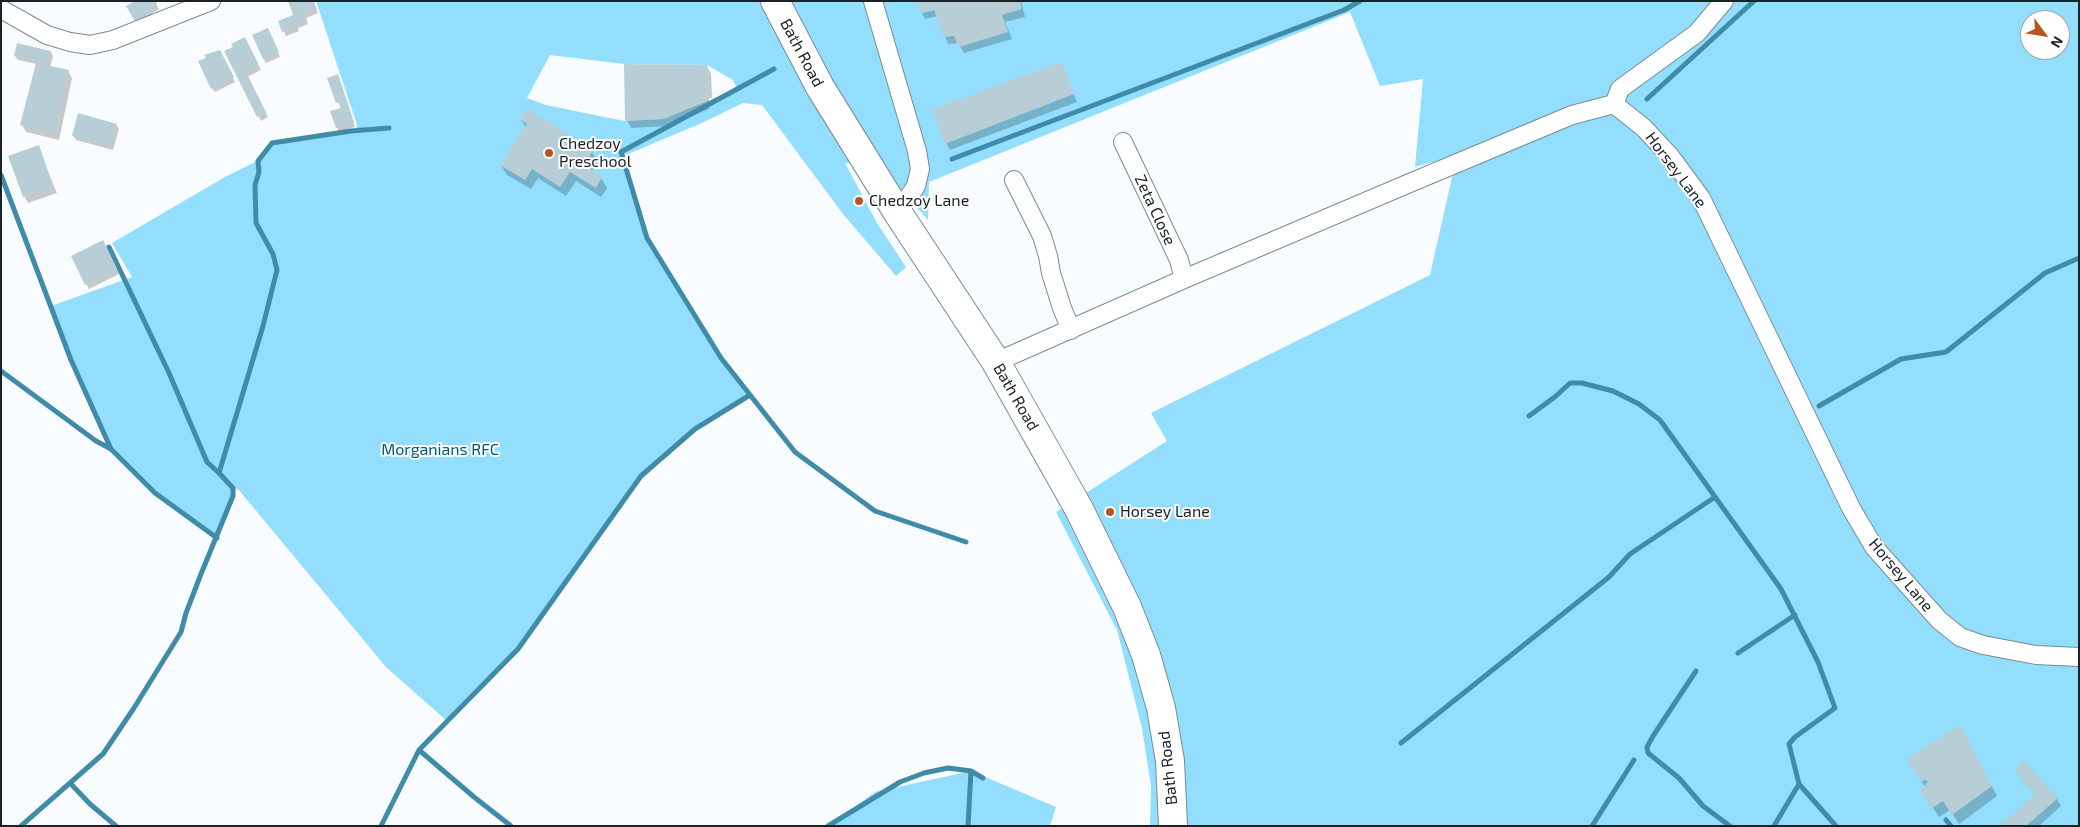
<!DOCTYPE html>
<html>
<head>
<meta charset="utf-8">
<style>
  body { margin:0 }
  #map { position:relative; width:2080px; height:827px; overflow:hidden; background:#f8fcfe; font-family:"Exo 2",sans-serif }
  canvas { display:block }
  .frame { position:absolute; inset:0; border:2px solid #1a2226; pointer-events:none }
  .north { position:absolute; left:2020px; top:10px; width:50px; height:50px; box-sizing:border-box; background:#fff; border:1px solid #a3a7a8; border-radius:50%; rotate:121deg; font-size:14px; font-weight:700; line-height:20px; text-align:center; color:#1a2226 }
  .north::after { content:''; display:block; margin:auto; width:18px; height:22px; background:#b95520; clip-path:polygon(50% 0,100% 100%,50% 72%,0 100%) }
</style>
</head>
<body>
<div id="map">
<canvas width="2080" height="827"></canvas>
<div class="frame"></div>
<div class="north">N</div>
</div>
<script>
const ctx = document.querySelector('canvas').getContext('2d');
ctx.lineJoin = 'round';
function fill(path, color) {
  ctx.fillStyle = color;
  ctx.fill(path, 'evenodd');
}
function poly(rows) {
  const path = new Path2D();
  for (const r of rows) {
    path.moveTo(r[0], r[1]);
    for (let i = 2; i < r.length; i += 2) path.lineTo(r[i], r[i + 1]);
  }
  return path;
}
function trace(path, color, width, dash) {
  ctx.strokeStyle = color;
  ctx.lineWidth = width;
  ctx.lineCap = dash ? 'butt' : 'round';
  ctx.setLineDash(dash || []);
  ctx.stroke(path);
}
function write(font, color, halo, rows, align = 'center') {
  ctx.font = font + ' "Exo 2",sans-serif';
  ctx.lineWidth = 4;
  ctx.setLineDash([]);
  ctx.textBaseline = 'middle';
  ctx.strokeStyle = halo;
  ctx.fillStyle = color;
  for (const [text, x, y, turn = 0] of rows) {
    ctx.save();
    ctx.translate(x, y);
    ctx.rotate((+turn || 0) * Math.PI / 180);
    ctx.textAlign = isNaN(turn) ? turn : align;
    if (halo) ctx.strokeText(text, 0, 0);
    ctx.fillText(text, 0, 0);
    ctx.restore();
  }
}
fill(poly([
  [316,1,2079,1,2079,826,1150,826,1151,786,1142,728,1117,630,1056,512,1167,441,1151,413,1430,275,1457,155,1415,167,1423,79,1380,86,1350,12,929,182,928,220,878,164,845,163,877,223,906,267,896,276,843,214,762,105,743,103,702,123,623,156,647,238,721,358,750,395,695,429,641,476,518,649,447,721,386,667,238,489,233,488,233,496,217,538,155,493,111,449,71,360,51,306,132,277,112,243,225,177,257,161,272,143,356,130,357,125],
  [2030,20,2060,20,2060,50,2030,50],
  [550,55,624,64,707,65,733,80,737,89,663,119,625,121,609,118,546,105,527,98],
  [971,771,1056,807,1050,826,829,826,875,792]
]), '#93defc');
fill(poly([
  [154,1,159,9,151,14,153,18,139,26,128,7],
  [918,1,1021,1,1025,17,1005,22,1012,39,964,53,958,43,948,44,938,16,925,19,922,13,940,9],
  [316,7,318,13,306,18,308,24,298,28,299,31,286,36,280,22],
  [270,34,280,57,266,63,264,59],
  [244,39,261,70,247,77,268,117,261,121,226,52],
  [51,52,53,56,50,67,68,71,72,78,59,140,26,132,22,125,37,64,18,60,15,56],
  [222,56,235,82,215,92,212,88],
  [1061,64,1077,102,950,150,946,143],
  [707,66,711,73,712,98,709,98,709,109,668,126,631,128,627,120],
  [338,76,355,127,339,132,337,127,341,109,329,79],
  [521,119,592,152,598,162,592,171,601,178,607,188,601,197,576,181,566,196,538,178,531,189,507,175,501,165,526,128],
  [116,125,119,129,113,150,76,140,74,136],
  [38,147,57,193,28,203,24,196],
  [105,246,119,274,89,289,73,257],
  [1965,736,1997,796,1959,824,1950,810,1939,817,1928,800,1925,787,1914,769],
  [2023,762,2057,799,2061,806,2039,826,2001,826,2036,795,2015,770]
]), '#0003');
trace(poly([
  [774,69,621,152,647,238,721,358,795,452,875,511,966,542],
  [1647,99,1754,1],
  [952,159,1344,10,1360,1],
  [1,175,71,360,111,449,155,493,217,538],
  [109,247,169,373,207,462,219,473],
  [1,371,96,441,111,449],
  [1819,406,1901,359,1946,352,2045,273,2079,258],
  [1529,416,1556,396,1570,383,1582,383,1613,391,1639,404,1660,420,1781,589,1818,662,1835,708,1795,737,1789,744,1799,784,1836,826],
  [1738,653,1795,615],
  [1696,671,1653,736,1647,747,1648,753,1679,778,1703,806,1730,826],
  [1401,743,1609,577,1630,554,1715,497],
  [419,750,474,797,511,826],
  [70,783,90,804,116,826],
  [1946,820,1951,826],
  [21,826,103,754,134,708,181,632,186,613,201,574,233,496,233,488,219,473,263,326,277,270,273,254,256,223,255,185,259,172,258,161,272,143,351,131,389,128],
  [381,826,419,750,518,649,641,476,695,429,750,395],
  [828,826,900,782,924,773,948,768,971,771],
  [968,826,971,771,983,778],
  [1592,826,1634,760],
  [1774,826,1799,784]
]), '#408ca8', 5);
fill(poly([
  [135,1,156,1,157,4,149,9,152,13,136,23,126,6],
  [288,1,314,1,316,8,304,13,307,19,297,23,298,26,282,32,278,21,293,15],
  [917,1,1020,1,1022,9,1002,15,1008,32,959,47,954,36,943,37,934,9,920,12],
  [268,28,279,52,263,59,252,35],
  [245,37,259,65,246,72,266,112,257,117,224,51,233,47,231,44],
  [17,43,51,51,47,63,14,56],
  [220,50,234,77,211,89,198,61,206,58,204,55],
  [1062,62,1074,94,945,144,932,109],
  [36,63,69,70,55,133,20,125],
  [624,64,707,65,709,91,705,91,705,101,663,119,625,121],
  [338,74,354,122,336,128,330,111,341,108,339,102,336,103,327,78],
  [527,108,593,151,584,164,602,177,596,188,570,172,560,187,532,169,525,180,500,165,527,124,520,119],
  [78,113,117,124,111,146,72,136],
  [39,145,53,186,23,197,8,156],
  [103,240,117,269,85,285,71,256],
  [1960,725,1992,786,1952,815,1943,801,1932,808,1920,790,1928,782,1926,780,1921,781,1906,759],
  [2024,761,2058,798,2026,826,1999,826,2035,794,2014,770]
]), '#b7ced7');
const street = poly([
  [873,1,917,151,920,169,916,186,898,213],
  [1,9,47,35,70,42,90,45,113,40,211,1],
  [1614,104,1620,89,1697,33,1724,1],
  [1123,142,1179,260,1184,279],
  [1014,180,1042,236,1048,256,1051,273,1062,308,1071,330],
  [996,362,1184,279,1405,185,1572,115,1614,104,1644,128,1670,156,1701,198,1851,508,1874,547,1939,620,1960,637,1983,645,2036,655,2079,657]
]);
const primary = poly([
  [775,1,820,87,898,213,996,362,1079,509,1127,607,1146,655,1161,708,1170,761,1173,826]
]);
trace(street, '#778c95', 20);
trace(primary, '#778c95', 30);
trace(street, '#fff', 18);
trace(primary, '#fff', 28);
for (const [x, y, r, color] of [
  [549,153,5,"#b95520"],
  [859,201,5,"#b95520"],
  [1110,512,5,"#b95520"]
]) {
  const dot = new Path2D();
  dot.arc(x, y, r, 0, 2 * Math.PI);
  ctx.fillStyle = color;
  ctx.fill(dot);
  trace(dot, '#fff', 2);
}
write('16px', '#1a2226', '#fff', [
  ["Bath Road",802,53,62],
  ["Horsey Lane",1676,170,53],
  ["Zeta Close",1155,210,65],
  ["Bath Road",1016,397,60],
  ["Horsey Lane",1901,575,50],
  ["Bath Road",1168,768,-96]
]);
write('16px', '#1a2226', '#fff', [
  ["Chedzoy",559,144],
  ["Preschool",559,162],
  ["Chedzoy Lane",869,201],
  ["Horsey Lane",1120,512]
], 'left');
write('16px', '#005b75', '#fff', [
  ["Morganians RFC",440,450]
]);
</script>
</body>
</html>
